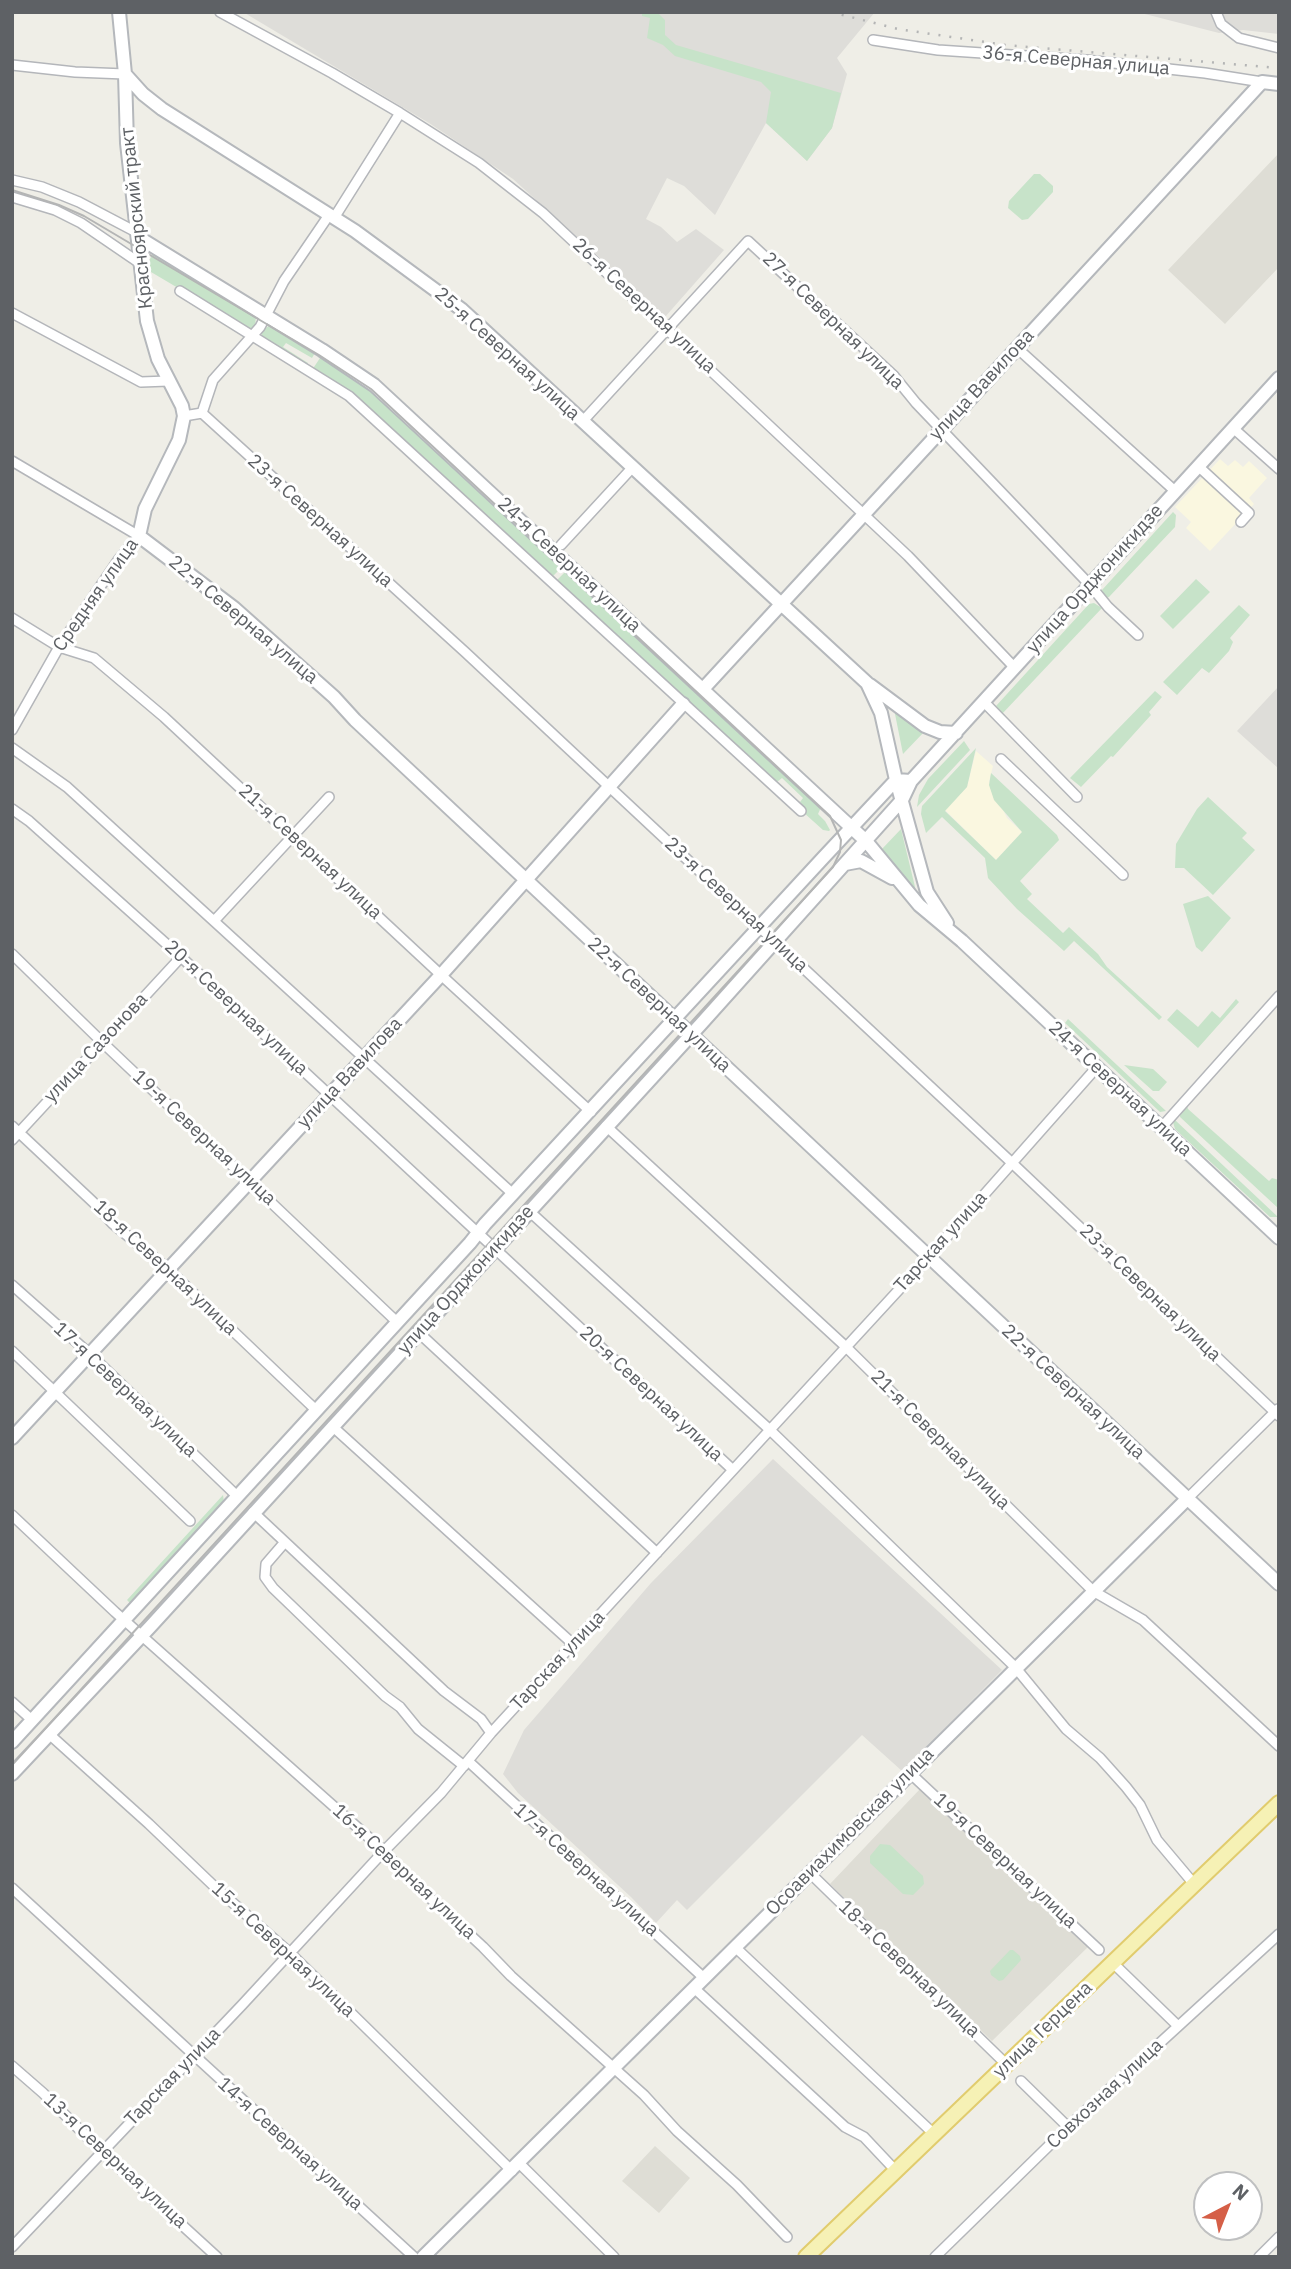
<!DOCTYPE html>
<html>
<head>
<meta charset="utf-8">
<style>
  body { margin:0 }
  #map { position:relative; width:1291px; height:2269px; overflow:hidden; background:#efeee7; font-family:"IBM Plex Sans",sans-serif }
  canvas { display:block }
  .frame { position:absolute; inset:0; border:14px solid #5e6165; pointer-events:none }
  .north { position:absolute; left:1193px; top:2171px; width:70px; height:70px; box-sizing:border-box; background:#fff; border:2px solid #bfc0c1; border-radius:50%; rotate:42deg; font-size:19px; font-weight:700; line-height:28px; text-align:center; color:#5e6165 }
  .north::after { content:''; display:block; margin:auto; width:24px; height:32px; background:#d55f47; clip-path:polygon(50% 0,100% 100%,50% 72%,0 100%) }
</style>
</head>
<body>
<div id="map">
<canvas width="1291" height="2269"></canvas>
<div class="frame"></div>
<div class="north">N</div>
</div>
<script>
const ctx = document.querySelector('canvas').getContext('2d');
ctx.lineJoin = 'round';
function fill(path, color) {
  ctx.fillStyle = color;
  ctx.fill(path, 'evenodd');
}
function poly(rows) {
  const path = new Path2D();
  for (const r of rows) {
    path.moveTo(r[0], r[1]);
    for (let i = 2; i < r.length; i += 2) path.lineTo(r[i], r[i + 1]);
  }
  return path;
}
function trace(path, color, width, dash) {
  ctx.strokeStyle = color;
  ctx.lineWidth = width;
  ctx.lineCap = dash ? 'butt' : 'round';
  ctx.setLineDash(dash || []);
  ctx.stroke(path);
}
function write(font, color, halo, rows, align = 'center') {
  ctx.font = font + ' "IBM Plex Sans",sans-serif';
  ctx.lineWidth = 6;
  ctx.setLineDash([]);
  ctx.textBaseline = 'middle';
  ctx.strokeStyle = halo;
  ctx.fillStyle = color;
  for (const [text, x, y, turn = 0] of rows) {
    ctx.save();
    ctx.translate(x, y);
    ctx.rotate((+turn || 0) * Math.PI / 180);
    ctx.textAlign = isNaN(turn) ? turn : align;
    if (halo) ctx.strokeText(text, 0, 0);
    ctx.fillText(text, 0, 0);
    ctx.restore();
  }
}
fill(poly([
  [1220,459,1228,466,1235,460,1243,467,1249,461,1267,478,1249,498,1254,504,1210,551,1186,528,1191,522,1175,507],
  [976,751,993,766,989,782,1007,818,1022,832,996,860,945,810,967,787]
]), '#faf7e0');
fill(poly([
  [243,12,875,12,837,58,847,74,832,128,807,161,766,123,715,215,684,186,667,178,646,219,661,227,677,242,696,229,724,250,665,317,513,179,429,123],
  [1137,12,1279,12,1279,34,1243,30,1219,33],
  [1279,686,1279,769,1237,731],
  [773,1459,1002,1670,902,1771,862,1735,687,1910,677,1900,656,1923,631,1897,518,1793,503,1774,524,1730,651,1583]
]), '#deddd9');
fill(poly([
  [1279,153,1279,267,1225,324,1168,270],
  [920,1789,1089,1946,992,2041,830,1884],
  [655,2146,690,2178,659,2213,622,2181]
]), '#deddd5');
fill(poly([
  [642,12,657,12,665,20,665,35,676,45,841,93,832,128,807,161,766,123,771,92,761,82,675,56,663,45,647,38,650,18,642,16],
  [1034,174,1040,174,1053,186,1053,192,1028,219,1022,220,1008,208,1009,201],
  [152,255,155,255,256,315,255,328,249,330,151,272,149,261],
  [271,324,316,351,312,358,286,343,283,347,308,363,306,366,262,339,262,331],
  [322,355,365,385,563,566,551,578,476,508,312,370],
  [1173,512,1176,515,1175,527,1109,597,1104,599,1102,590],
  [569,568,822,805,818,814,825,821,830,830,829,831,823,830,803,812,806,809,800,802,803,798,782,778,777,782,557,580],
  [1196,579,1210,592,1173,629,1160,616],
  [1094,603,1102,608,1002,714,996,706,1089,604],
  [1239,605,1250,615,1230,638,1233,642,1229,651,1209,673,1202,668,1177,695,1163,682],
  [1155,691,1162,697,1149,712,1151,715,1113,757,1111,756,1081,787,1070,778],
  [894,709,897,709,924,732,903,754],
  [964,741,970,750,917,807,919,795,928,779],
  [976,748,967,787,945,811,996,860,1022,832,994,800,989,785,991,773,1057,835,1059,840,1020,881,1032,894,1027,899,1063,933,1069,927,1098,954,1107,967,1162,1017,1159,1020,1074,941,1064,951,1017,909,988,878,985,858,942,817,926,833,921,814,922,806],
  [1208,797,1247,833,1242,838,1255,850,1213,895,1184,868,1175,868,1176,844,1197,809],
  [901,829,916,891,882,849],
  [1208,896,1231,918,1202,952,1196,947,1183,904],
  [1236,999,1239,1002,1198,1048,1167,1020,1177,1009,1198,1027,1212,1011,1220,1018],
  [1068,1019,1166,1111,1160,1112,1065,1023],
  [1124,1065,1153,1069,1167,1082,1159,1091,1153,1091],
  [1187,1106,1188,1109,1269,1181,1272,1178,1279,1180,1279,1209,1180,1117,1180,1113],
  [1175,1120,1278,1217,1270,1217,1175,1129,1173,1122],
  [223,1495,224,1502,130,1603,127,1600],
  [880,1844,890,1845,923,1876,924,1884,913,1895,903,1894,870,1863,870,1856],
  [1010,1950,1013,1950,1020,1956,1021,1960,1003,1980,999,1981,991,1975,990,1971]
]), '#c7e3c9');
const street = poly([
  [220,12,332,73,400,113,479,163,543,213,908,556,1015,668],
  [1216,12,1221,24,1239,38,1279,48],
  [873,40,938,50,1086,60,1205,73,1262,82],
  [12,65,75,72,125,74],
  [12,180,42,187,79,202,138,233],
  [12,197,55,210,81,223,141,264],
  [334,218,400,113],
  [180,291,349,396,801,811],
  [12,313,141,382,168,381],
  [1017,348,1175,491],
  [202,413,213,380,260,327,284,281,329,215],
  [184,416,202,413,465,652,1011,1162,1279,1416],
  [582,422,748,241,894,376,916,403,1090,585,1108,607,1138,635],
  [1233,428,1279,469],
  [12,461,139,536,119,559,59,647,12,730],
  [1198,466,1249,513,1241,522],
  [561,545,632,468],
  [12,618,59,647,94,658,164,717,441,975,591,1112],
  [984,702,1077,797],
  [12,748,67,787,513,1194],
  [1001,759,1123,875],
  [12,809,29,821,181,957,733,1470],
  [214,921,329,797],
  [12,954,101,1041,397,1322],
  [12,1126,93,1202,112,1223,168,1269,317,1411],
  [606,1126,845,1346,1093,1591,1143,1620,1279,1746],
  [1161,1128,1279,996],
  [12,1140,181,957],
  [529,1211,769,1429,1015,1667,1066,1729,1100,1758,1126,1787,1140,1805,1157,1840,1194,1884],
  [12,1285,91,1355,237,1496],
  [418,1332,657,1553],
  [12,1351,190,1521],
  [332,1426,573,1644],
  [1187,1499,1278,1409],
  [253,1512,444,1691,481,1719,491,1733],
  [12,1515,115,1612,384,1851,402,1872,483,1947,511,1976,644,2095,677,2131,737,2185,787,2237],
  [285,1542,266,1564,265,1577,273,1588,385,1696,400,1707,418,1729,464,1766],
  [12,1702,32,1720],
  [49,1734,149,1824,217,1889,290,1953,512,2171],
  [468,1761,704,1978],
  [910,1773,1099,1950],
  [811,1874,1007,2065],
  [12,1888,414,2257],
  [735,1947,934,2134],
  [1113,1963,1178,2026],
  [694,1988,845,2127,864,2137,896,2171],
  [12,2066,43,2093,102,2152,217,2257],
  [1021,2081,1068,2127],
  [519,2163,614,2257],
  [12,2247,242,2005,384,1851,441,1793,491,1733,929,1257,1097,1067],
  [935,2257,1068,2127,1279,1934],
  [1259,2257,1279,2237]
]);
const secondary = poly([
  [119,12,125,74,127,143,147,321,158,359,182,406,184,416,179,440,145,509,139,536,234,608,334,697,355,720,1279,1584],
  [125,74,143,94,162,109,355,231,461,309,867,683,881,713,896,780,927,892,947,923],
  [138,237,322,350,374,385,866,841,919,905,962,941,1279,1238],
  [870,685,925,726,940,732,956,733],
  [703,689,1262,82,1279,84],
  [845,864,861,861,892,878],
  [12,1438,441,975,683,704],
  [12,1742,470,1243,485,1224,823,858,896,780,911,781],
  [12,1774,150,1627,701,1024,902,800,911,781,1279,378],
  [423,2257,1187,1499]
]);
const primary = poly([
  [806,2257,1279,1803]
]);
trace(street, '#b4b6ba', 12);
trace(secondary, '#b5b8bc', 16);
trace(primary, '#e1cc6e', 18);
trace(street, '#fff', 9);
trace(secondary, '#fff', 12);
trace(primary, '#f6f1b5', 14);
trace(poly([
  [12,190,59,205,84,216,319,355,371,389,830,816,841,840,840,852,833,867,12,1765]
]), '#b4b5b5', 2);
trace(poly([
  [831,12,898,29,1005,45,1279,68]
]), '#b4b5b5', 2.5, [2, 9]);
write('19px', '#5e6165', '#fff', [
  ["36-я Северная улица",1076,61,5],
  ["Красноярский тракт",137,218,-96],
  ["26-я Северная улица",644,306,43],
  ["27-я Северная улица",833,321,44],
  ["25-я Северная улица",507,354,42],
  ["улица Вавилова",982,385,-47],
  ["23-я Северная улица",320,521,42],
  ["24-я Северная улица",569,565,43],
  ["улица Орджоникидзе",1095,579,-48],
  ["Средняя улица",96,595,-55],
  ["22-я Северная улица",243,620,40],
  ["21-я Северная улица",310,852,43],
  ["23-я Северная улица",736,905,43],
  ["22-я Северная улица",659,1005,43],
  ["20-я Северная улица",236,1008,43],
  ["улица Сазонова",96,1048,-47],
  ["улица Вавилова",350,1073,-47],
  ["24-я Северная улица",1120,1089,43],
  ["19-я Северная улица",204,1138,43],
  ["Тарская улица",941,1242,-48],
  ["18-я Северная улица",165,1268,43],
  ["улица Орджоникидзе",466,1280,-48],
  ["23-я Северная улица",1150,1293,44],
  ["17-я Северная улица",125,1390,43],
  ["22-я Северная улица",1073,1392,43],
  ["20-я Северная улица",651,1394,43],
  ["21-я Северная улица",940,1440,45],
  ["Тарская улица",558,1661,-47],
  ["Осоавиахимовская улица",850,1832,-45],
  ["19-я Северная улица",1005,1861,43],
  ["17-я Северная улица",586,1870,42],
  ["16-я Северная улица",404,1872,43],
  ["15-я Северная улица",283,1950,43],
  ["18-я Северная улица",909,1969,44],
  ["улица Герцена",1043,2030,-44],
  ["Тарская улица",173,2077,-46],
  ["Совхозная улица",1105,2094,-43],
  ["14-я Северная улица",290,2144,42],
  ["13-я Северная улица",115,2161,43]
]);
</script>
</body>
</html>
